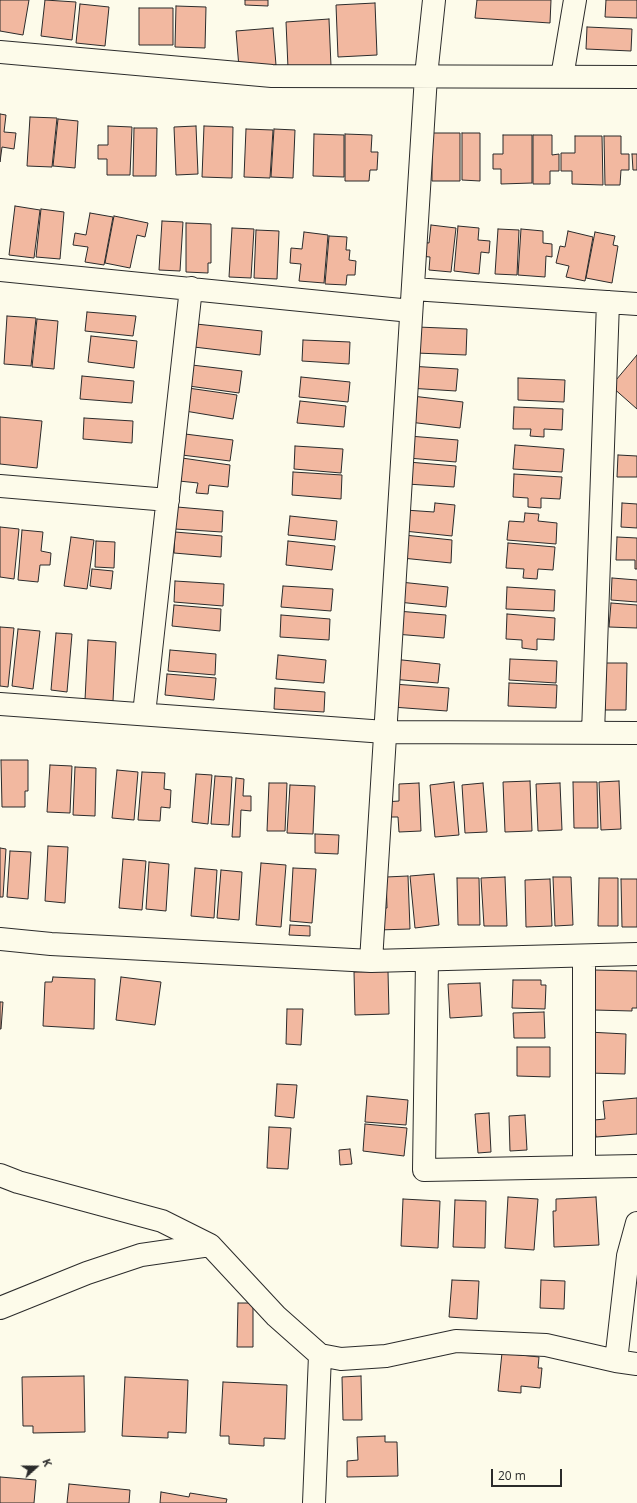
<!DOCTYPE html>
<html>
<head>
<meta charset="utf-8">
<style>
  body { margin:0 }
  #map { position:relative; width:637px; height:1503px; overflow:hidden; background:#fdfbea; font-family:"Open Sans",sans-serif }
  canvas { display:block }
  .north { position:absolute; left:16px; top:1447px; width:40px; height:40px; -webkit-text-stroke:3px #fdfbea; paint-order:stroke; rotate:69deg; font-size:11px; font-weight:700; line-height:16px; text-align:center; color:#2b2b2b }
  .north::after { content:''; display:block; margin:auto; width:14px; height:18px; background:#2b2b2b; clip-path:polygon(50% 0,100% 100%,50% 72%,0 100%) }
  .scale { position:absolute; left:491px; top:1469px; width:71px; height:18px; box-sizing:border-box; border:2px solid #2b2b2b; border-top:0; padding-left:5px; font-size:12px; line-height:14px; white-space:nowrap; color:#2b2b2b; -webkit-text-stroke:3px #fdfbea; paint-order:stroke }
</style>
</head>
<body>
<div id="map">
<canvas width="637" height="1503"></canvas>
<div class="north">K</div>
<div class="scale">20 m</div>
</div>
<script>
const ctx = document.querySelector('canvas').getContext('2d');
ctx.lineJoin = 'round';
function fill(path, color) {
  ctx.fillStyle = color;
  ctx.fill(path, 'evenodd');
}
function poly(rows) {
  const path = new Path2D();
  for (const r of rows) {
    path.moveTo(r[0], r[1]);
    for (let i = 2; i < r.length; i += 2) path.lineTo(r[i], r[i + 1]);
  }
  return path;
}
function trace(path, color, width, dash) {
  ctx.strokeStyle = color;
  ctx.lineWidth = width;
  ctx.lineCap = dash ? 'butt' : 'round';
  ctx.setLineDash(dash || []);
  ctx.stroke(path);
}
const building = poly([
  [0,0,29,0,23,35,0,31,0,0],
  [45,0,76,2,72,40,41,36,45,0],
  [245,0,268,0,268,6,245,5,245,0],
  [477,0,551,0,550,23,475,18,477,0],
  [606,0,637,0,637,18,605,17,606,0],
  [375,3,377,55,338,57,336,5,375,3],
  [80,4,109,7,105,46,76,43,80,4],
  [176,6,206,7,205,48,175,47,176,6],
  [139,8,173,8,173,45,139,45,139,8],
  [329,19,331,66,288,68,286,22,329,19],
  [587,27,632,29,631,51,586,49,587,27],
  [273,28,276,65,239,68,236,31,273,28],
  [0,114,6,115,4,132,16,133,14,149,2,147,0,162,0,114],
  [30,117,57,118,52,167,27,166,30,117],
  [58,119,78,121,75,168,53,166,58,119],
  [108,126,132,127,130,175,107,175,107,159,98,159,98,145,108,145,108,126],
  [196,126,198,174,176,175,174,127,196,126],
  [204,126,233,127,232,178,202,177,204,126],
  [134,128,157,128,156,176,133,176,134,128],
  [246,129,273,130,270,178,244,177,246,129],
  [274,129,295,130,293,178,271,177,274,129],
  [432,133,460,133,460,181,432,181,432,133],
  [462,133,480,133,480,181,462,180,462,133],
  [314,134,344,135,344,177,313,176,314,134],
  [345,134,372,135,371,152,378,152,377,170,370,170,369,181,345,181,345,134],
  [503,135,532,135,532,183,501,184,501,169,493,169,493,154,503,154,503,135],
  [533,135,552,135,552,155,559,154,559,171,550,171,550,184,533,184,533,135],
  [575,136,602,136,603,185,572,184,572,171,561,171,561,153,575,153,575,136],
  [604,136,621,136,621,154,629,154,629,170,621,170,620,185,605,185,604,136],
  [632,154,637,154,637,170,633,170,632,154],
  [15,206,40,210,34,258,9,255,15,206],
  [41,209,64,212,60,259,36,257,41,209],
  [90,213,113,217,104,265,85,262,88,247,73,245,75,233,86,235,90,213],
  [114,216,148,223,145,237,137,235,130,268,105,263,114,216],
  [162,221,183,222,180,271,159,270,162,221],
  [186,223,211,224,211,263,208,263,208,273,186,272,186,223],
  [431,225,456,228,451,272,429,270,430,257,420,256,421,242,429,243,431,225],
  [458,226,479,228,478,240,490,241,489,253,481,252,479,274,454,271,458,226],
  [232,228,254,229,251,278,229,277,232,228],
  [498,229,519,230,517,275,495,274,498,229],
  [521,229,543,231,543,243,552,244,552,257,546,256,545,277,518,275,521,229],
  [256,230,279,231,277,279,254,278,256,230],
  [568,231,593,237,585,281,566,277,569,266,556,263,560,246,565,247,568,231],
  [304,232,328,235,324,283,299,281,301,264,290,263,291,248,302,249,304,232],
  [595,232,615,236,613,245,618,246,612,283,586,278,595,232],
  [329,236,347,237,346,250,350,250,349,260,356,261,355,275,347,275,346,285,325,284,329,236],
  [87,312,136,316,133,336,85,331,87,312],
  [7,316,36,318,31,366,4,364,7,316],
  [37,319,58,321,54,369,32,367,37,319],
  [196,324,262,331,260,355,194,347,196,324],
  [417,327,467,329,466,355,416,353,417,327],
  [91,336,137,341,134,368,88,362,91,336],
  [303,340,350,342,349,364,302,361,303,340],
  [637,355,637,409,611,386,637,355],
  [192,365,242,371,239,393,189,386,192,365],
  [409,366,458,369,456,391,408,388,409,366],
  [82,376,134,381,132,403,80,399,82,376],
  [301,377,350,382,348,402,299,397,301,377],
  [518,378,565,380,564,402,518,400,518,378],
  [188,388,237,395,233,419,185,411,188,388],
  [412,396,463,402,460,428,409,422,412,396],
  [300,401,346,406,344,427,297,423,300,401],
  [514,407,563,409,562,430,544,429,544,437,530,436,531,429,513,429,514,407],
  [0,417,42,421,37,468,0,464,0,417],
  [84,418,133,421,132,443,83,439,84,418],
  [185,434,233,440,230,461,182,455,185,434],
  [409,436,458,440,456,462,408,458,409,436],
  [515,445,564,449,562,472,513,469,515,445],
  [295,446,343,449,341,473,294,469,295,446],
  [618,455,637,456,637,477,617,477,618,455],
  [182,458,230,465,228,487,209,485,208,494,196,493,198,483,179,481,182,458],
  [408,462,456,466,454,487,407,484,408,462],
  [293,472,342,475,341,499,292,495,293,472],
  [514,474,562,477,560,499,541,498,541,508,528,507,528,498,513,497,514,474],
  [435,503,455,505,452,536,404,531,405,510,434,512,435,503],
  [622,503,637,504,637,528,621,527,622,503],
  [177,507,223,511,222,532,175,529,177,507],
  [525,513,539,514,538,521,557,523,556,544,507,540,509,521,524,522,525,513],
  [290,516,337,521,335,540,288,535,290,516],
  [0,527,19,529,14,579,0,577,0,527],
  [22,530,43,532,41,551,51,553,50,565,40,565,38,582,18,580,22,530],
  [175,532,222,536,221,557,174,553,175,532],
  [404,535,452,540,451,563,402,558,404,535],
  [71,537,94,540,87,589,64,586,71,537],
  [617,537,637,538,637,569,635,569,635,560,616,560,617,537],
  [96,541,115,542,114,568,95,567,96,541],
  [288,541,335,546,332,570,286,565,288,541],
  [508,543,555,547,553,570,538,569,537,579,523,578,524,569,506,568,508,543],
  [92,569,113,571,111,589,90,586,92,569],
  [612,578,637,580,637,602,611,600,612,578],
  [175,581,224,584,223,606,174,602,175,581],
  [400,582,448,587,446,607,398,602,400,582],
  [283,586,333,589,331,611,281,607,283,586],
  [507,587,555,590,554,611,506,609,507,587],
  [611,603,637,605,637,628,609,627,611,603],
  [174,605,221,609,220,631,172,626,174,605],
  [397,611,446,615,444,638,395,634,397,611],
  [507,614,555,618,554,640,537,639,537,650,522,648,522,640,506,639,507,614],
  [281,615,330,619,329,640,280,637,281,615],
  [0,627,14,628,8,687,0,686,0,627],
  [18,629,40,631,33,689,12,686,18,629],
  [56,633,72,634,67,692,51,690,56,633],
  [88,640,116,642,113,701,85,700,88,640],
  [170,650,216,654,215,675,168,671,170,650],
  [278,655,326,660,324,683,276,679,278,655],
  [393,659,440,664,438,683,391,679,393,659],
  [510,659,557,661,556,683,509,680,510,659],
  [606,663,627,663,626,710,605,710,605,691,597,680,606,680,606,663],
  [167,674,216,678,214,700,165,695,167,674],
  [509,683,557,685,556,708,508,706,509,683],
  [393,684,449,688,447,711,392,707,393,684],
  [275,688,325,692,324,712,274,709,275,688],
  [1,760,28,760,28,791,25,791,25,807,2,807,1,760],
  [50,765,72,766,70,813,47,812,50,765],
  [75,767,96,768,95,816,73,815,75,767],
  [117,770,138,772,134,820,112,818,117,770],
  [142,772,165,773,164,789,171,790,170,808,161,807,160,821,138,820,142,772],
  [196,774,212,775,208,824,192,822,196,774],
  [215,776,232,777,229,825,211,824,215,776],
  [236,778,244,779,243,796,251,796,251,811,241,810,240,837,232,837,236,778],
  [530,781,532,831,505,832,503,782,530,781],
  [619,781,621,829,601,830,599,782,619,781],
  [454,782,459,835,435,837,430,785,454,782],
  [573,782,597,782,598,828,574,828,573,782],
  [269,783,287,783,285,831,267,831,269,783],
  [419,783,421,831,399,832,398,817,384,817,384,802,399,801,399,784,419,783],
  [483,783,487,832,465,833,462,785,483,783],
  [560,783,562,830,538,831,536,784,560,783],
  [290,785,315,786,313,834,287,833,290,785],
  [315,834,339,835,338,854,315,853,315,834],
  [48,846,68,847,65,903,45,901,48,846],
  [0,848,6,849,3,897,0,897,0,848],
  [10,851,31,852,28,899,7,897,10,851],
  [123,859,146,861,142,910,119,908,123,859],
  [149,862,169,864,166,911,146,909,149,862],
  [261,863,286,865,281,927,256,925,261,863],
  [195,868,217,870,214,918,191,916,195,868],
  [293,868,316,869,312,923,290,921,293,868],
  [221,870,242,872,239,920,217,918,221,870],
  [434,874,439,925,415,928,410,876,434,874],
  [408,876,410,929,378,930,378,908,387,908,386,877,408,876],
  [505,877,507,926,484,926,481,878,505,877],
  [553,877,571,877,573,925,555,926,553,877],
  [457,878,479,878,480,925,458,925,457,878],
  [599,878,618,878,618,926,598,926,599,878],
  [550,879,552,926,526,927,525,880,550,879],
  [621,879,637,879,637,927,622,927,621,879],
  [290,925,310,926,310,936,289,935,290,925],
  [595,970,637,971,637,1008,632,1008,632,1011,594,1010,595,970],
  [388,971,389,1014,355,1015,354,972,388,971],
  [53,977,95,979,94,1029,43,1026,45,982,52,982,53,977],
  [121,977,161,982,155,1025,116,1020,121,977],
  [513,980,541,980,541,985,546,985,545,1009,512,1008,513,980],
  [480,983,482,1016,450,1018,448,984,480,983],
  [0,1002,3,1002,1,1029,0,1029,0,1002],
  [287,1009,303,1009,301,1045,286,1044,287,1009],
  [544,1012,545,1038,514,1038,513,1013,544,1012],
  [588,1032,626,1034,625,1074,589,1073,588,1032],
  [517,1047,550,1047,550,1077,517,1076,517,1047],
  [277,1084,297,1085,294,1118,275,1116,277,1084],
  [367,1096,408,1100,406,1125,365,1122,367,1096],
  [637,1098,637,1134,596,1137,594,1120,605,1119,603,1101,637,1098],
  [489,1113,491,1152,478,1153,475,1114,489,1113],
  [525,1115,527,1150,510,1151,509,1116,525,1115],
  [365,1124,407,1128,404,1156,363,1151,365,1124],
  [269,1127,291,1128,288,1169,267,1168,269,1127],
  [350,1149,352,1164,340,1165,339,1150,350,1149],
  [508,1197,538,1199,534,1250,505,1248,508,1197],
  [596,1197,599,1245,554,1247,553,1211,556,1211,556,1199,596,1197],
  [403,1199,440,1201,438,1248,401,1246,403,1199],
  [455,1200,486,1201,485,1248,453,1247,455,1200],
  [452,1280,479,1281,477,1319,449,1317,452,1280],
  [541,1280,565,1281,564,1309,540,1308,541,1280],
  [238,1303,253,1303,253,1347,237,1347,238,1303],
  [502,1353,539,1357,538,1368,542,1368,540,1388,521,1386,521,1393,498,1391,502,1353],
  [84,1376,85,1432,33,1433,33,1426,23,1426,22,1377,84,1376],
  [361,1376,362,1420,343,1420,342,1377,361,1376],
  [125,1377,188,1380,186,1433,168,1432,168,1438,122,1436,125,1377],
  [223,1382,287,1385,285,1439,264,1438,264,1446,229,1444,229,1436,220,1436,223,1382],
  [385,1436,385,1442,397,1442,398,1476,347,1477,347,1461,358,1460,357,1437,385,1436],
  [0,1477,36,1480,34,1503,0,1503,0,1477],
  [69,1484,130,1490,129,1503,67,1503,69,1484],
  [161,1492,189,1497,190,1493,227,1499,226,1503,160,1503,161,1492]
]);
fill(building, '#f2b8a0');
trace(building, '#2b2b2b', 1);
const minor = poly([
  [0,52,272,76,637,77],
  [562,77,575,0],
  [0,270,411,311],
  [413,289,637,304],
  [0,486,168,500],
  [0,704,385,732,637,733],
  [144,714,191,288],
  [593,733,608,302],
  [0,939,51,944,371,961,637,954],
  [584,956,584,1167],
  [427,960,424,1170,637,1166],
  [371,961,426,76,434,0],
  [0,1175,18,1182,162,1221,210,1245,276,1316,320,1355,341,1359,386,1356,456,1341,546,1345,616,1361,637,1364],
  [0,1308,87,1273,141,1255,210,1245],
  [616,1361,628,1256,637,1223],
  [314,1503,320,1355]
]);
trace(minor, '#2b2b2b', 24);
trace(minor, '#fdfbea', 22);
</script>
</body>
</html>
